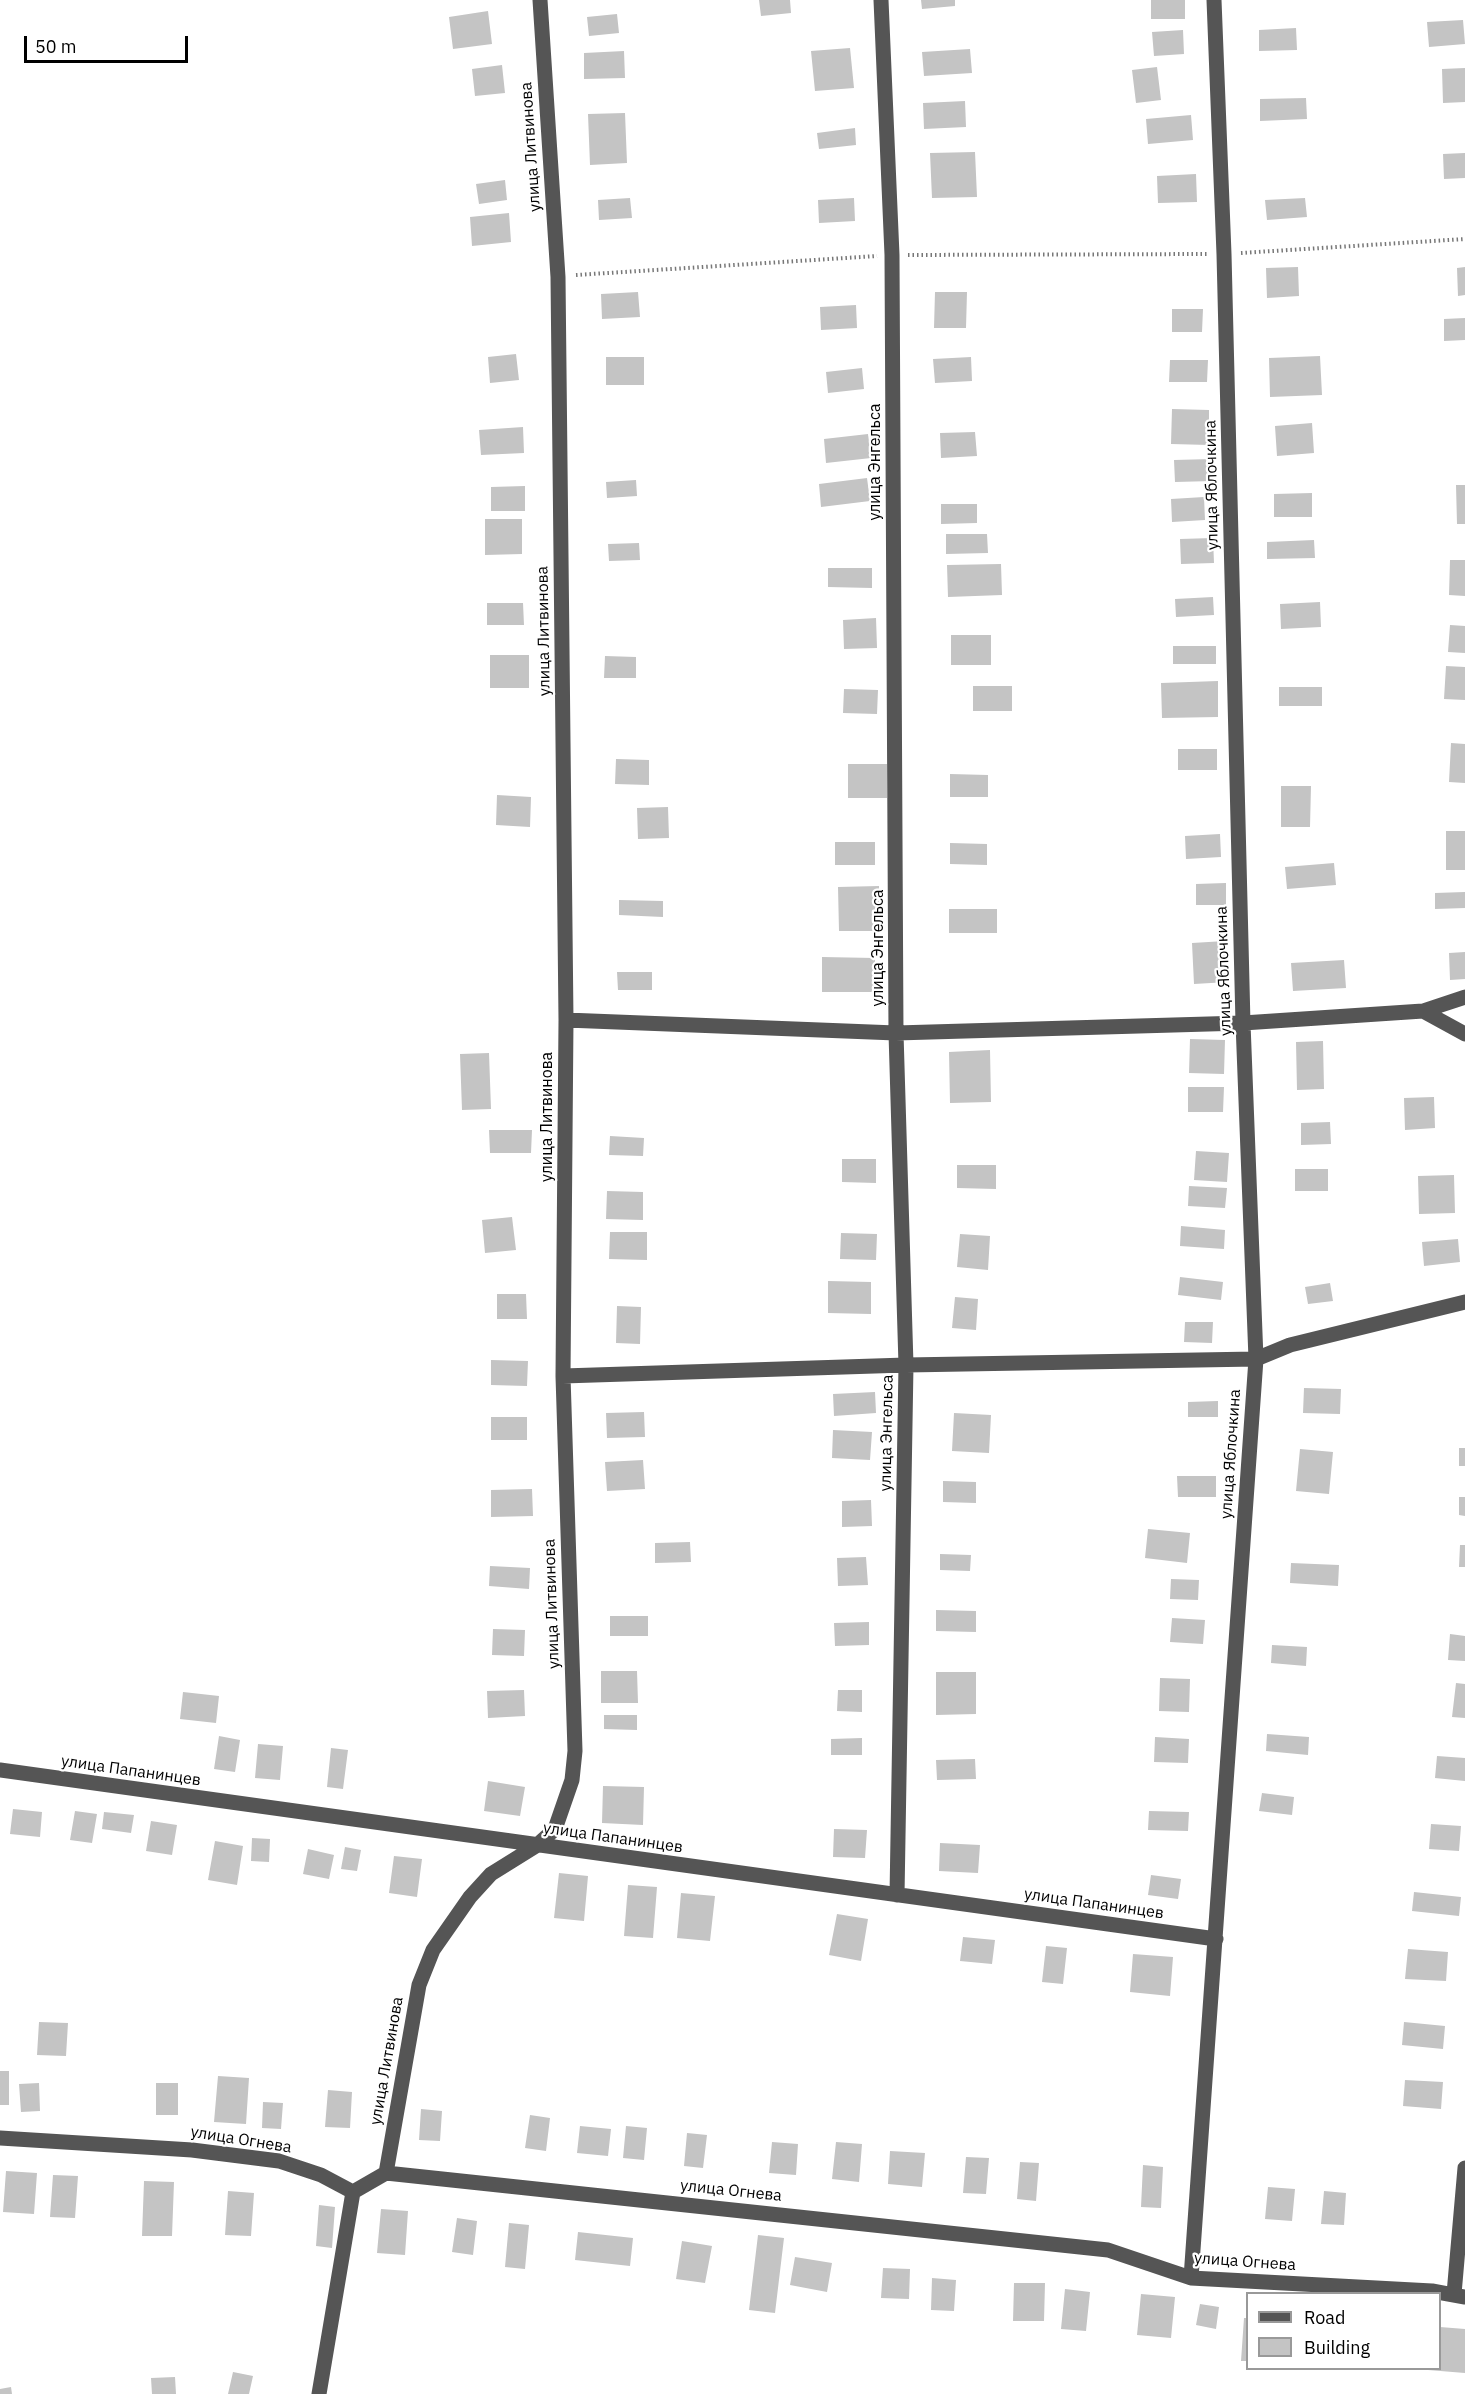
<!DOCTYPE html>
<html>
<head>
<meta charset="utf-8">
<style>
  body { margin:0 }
  #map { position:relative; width:1465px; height:2394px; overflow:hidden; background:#fff; font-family:"IBM Plex Sans",sans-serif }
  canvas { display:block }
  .legend { position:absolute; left:1246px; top:2292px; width:195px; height:78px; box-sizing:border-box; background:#fff; border:2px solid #999; margin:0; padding:8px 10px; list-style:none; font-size:18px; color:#000 }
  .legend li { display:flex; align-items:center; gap:12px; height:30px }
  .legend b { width:30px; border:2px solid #999 }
  .scale { position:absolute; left:24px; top:36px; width:164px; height:27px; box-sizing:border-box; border:3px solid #000; border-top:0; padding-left:8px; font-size:18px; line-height:21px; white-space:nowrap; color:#000; -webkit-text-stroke:4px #fff; paint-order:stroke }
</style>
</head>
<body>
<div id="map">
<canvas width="1465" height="2394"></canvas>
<ul class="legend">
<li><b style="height:8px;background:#555"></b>Road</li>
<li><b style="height:16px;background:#c4c4c4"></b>Building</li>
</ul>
<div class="scale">50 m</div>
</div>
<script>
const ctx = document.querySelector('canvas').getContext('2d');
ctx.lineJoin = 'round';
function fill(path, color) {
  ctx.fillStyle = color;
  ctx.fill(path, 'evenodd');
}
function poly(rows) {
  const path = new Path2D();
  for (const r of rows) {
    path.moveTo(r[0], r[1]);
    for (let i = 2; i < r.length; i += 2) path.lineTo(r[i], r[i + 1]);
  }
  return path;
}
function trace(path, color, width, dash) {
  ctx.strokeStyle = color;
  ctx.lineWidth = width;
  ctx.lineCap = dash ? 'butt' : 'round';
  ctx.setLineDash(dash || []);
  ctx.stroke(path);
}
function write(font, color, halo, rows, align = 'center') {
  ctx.font = font + ' "IBM Plex Sans",sans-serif';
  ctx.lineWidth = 4.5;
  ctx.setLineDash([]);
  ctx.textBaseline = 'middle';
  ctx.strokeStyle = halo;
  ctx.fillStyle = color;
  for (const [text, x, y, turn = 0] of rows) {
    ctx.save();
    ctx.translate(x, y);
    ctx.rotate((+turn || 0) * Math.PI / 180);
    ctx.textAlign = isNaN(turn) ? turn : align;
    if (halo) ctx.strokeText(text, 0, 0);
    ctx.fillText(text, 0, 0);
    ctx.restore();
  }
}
fill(poly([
  [759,0,790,0,791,13,761,16],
  [921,0,955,0,955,6,922,9],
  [1151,0,1185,0,1185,19,1151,19],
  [488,11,492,44,453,49,449,17],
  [617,14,619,33,589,36,587,17],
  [1463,20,1465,44,1429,47,1427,22],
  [1296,28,1297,50,1259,51,1259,30],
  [1183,30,1184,54,1154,56,1152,32],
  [850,48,854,88,815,91,811,51],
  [970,49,972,73,924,76,922,52],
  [624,51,625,78,584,79,584,53],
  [502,65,505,93,475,96,472,69],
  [1157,67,1161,100,1136,103,1132,70],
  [1465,68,1465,102,1443,103,1442,69],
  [1306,98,1307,119,1260,121,1260,99],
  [965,101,966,127,924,129,923,103],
  [625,113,627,163,590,165,588,114],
  [1191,115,1193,140,1148,144,1146,119],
  [855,128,856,145,819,149,817,133],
  [975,152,977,197,932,198,930,153],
  [1465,153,1465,178,1444,179,1443,154],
  [1196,174,1197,202,1158,203,1157,176],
  [505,180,507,200,479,204,476,184],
  [630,198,632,218,599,220,598,200],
  [854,198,855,221,819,223,818,200],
  [1305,198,1307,217,1267,220,1265,200],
  [509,213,511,242,472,246,470,217],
  [1298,267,1299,296,1267,298,1266,268],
  [1465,267,1465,295,1458,296,1457,268],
  [638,292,640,317,602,319,601,294],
  [935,292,967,292,966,328,934,328],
  [856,305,857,328,821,330,820,307],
  [1172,309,1203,309,1202,332,1172,332],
  [1465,318,1465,340,1444,341,1444,319],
  [516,354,519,380,490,383,488,357],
  [1320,356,1322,395,1270,397,1269,358],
  [606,357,644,357,644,385,606,385],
  [971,357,972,381,935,383,933,359],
  [1170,360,1208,360,1207,382,1169,382],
  [862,368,864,389,828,393,826,372],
  [1172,409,1209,410,1209,445,1171,444],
  [1312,423,1314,453,1277,456,1275,426],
  [523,427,524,453,481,455,479,430],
  [975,432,977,456,941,458,940,433],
  [868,434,871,458,826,463,824,439],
  [1212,459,1213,481,1175,482,1174,460],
  [867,478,870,501,821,507,819,484],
  [636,480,637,496,607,498,606,482],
  [1456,485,1465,485,1465,524,1457,524],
  [525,486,525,511,491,511,491,487],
  [1312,493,1312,517,1274,517,1274,494],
  [1204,497,1205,520,1172,522,1171,499],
  [941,504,977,504,977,523,941,524],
  [485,519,522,519,522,554,485,555],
  [946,534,987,534,988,553,946,554],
  [1213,538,1214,563,1181,564,1180,539],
  [1314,540,1315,558,1267,559,1267,542],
  [639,543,640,560,609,561,608,544],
  [1450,560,1465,560,1465,596,1449,595],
  [1001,564,1002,595,948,597,947,565],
  [828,568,872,568,872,588,828,587],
  [1213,597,1214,615,1176,617,1175,599],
  [1320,602,1321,627,1281,629,1280,604],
  [487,603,523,603,524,625,487,625],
  [876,618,877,648,844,649,843,620],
  [1450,625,1465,626,1465,653,1448,652],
  [951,635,991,635,991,665,951,665],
  [1173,646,1216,646,1216,664,1173,664],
  [490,655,529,655,529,688,490,688],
  [605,656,636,657,636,678,604,678],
  [1446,666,1465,667,1465,700,1444,699],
  [1218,681,1218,717,1162,718,1161,683],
  [973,686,1012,686,1012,711,973,711],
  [1279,687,1322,687,1322,706,1279,706],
  [844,689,878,690,877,714,843,713],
  [1451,743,1465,744,1465,783,1449,782],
  [1178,749,1217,749,1217,770,1178,770],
  [616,759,649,760,649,785,615,784],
  [848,764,887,764,887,798,848,798],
  [950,774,988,775,988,797,950,797],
  [1281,786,1311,786,1310,827,1281,827],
  [497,795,531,797,530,827,496,825],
  [668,807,669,838,638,839,637,808],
  [1446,831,1465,831,1465,870,1446,870],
  [1220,834,1221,857,1186,859,1185,836],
  [835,842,875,842,875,865,835,865],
  [950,843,987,844,987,865,950,864],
  [1334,863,1336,885,1287,889,1285,867],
  [1226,883,1226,905,1196,905,1196,884],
  [879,886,879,931,839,931,838,887],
  [1465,892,1465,908,1435,909,1435,893],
  [619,900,663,901,663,917,619,915],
  [949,909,997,909,997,933,949,933],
  [1225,941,1228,982,1194,984,1192,943],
  [1465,952,1465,979,1450,980,1449,953],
  [822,957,875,958,875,992,822,992],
  [1344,960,1346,988,1293,991,1291,963],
  [617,972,652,972,652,990,618,990],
  [1190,1039,1225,1040,1224,1074,1189,1073],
  [1323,1041,1324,1089,1297,1090,1296,1042],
  [990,1050,991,1102,950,1103,949,1052],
  [489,1053,491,1109,462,1110,460,1054],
  [1188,1087,1224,1087,1223,1112,1188,1112],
  [1434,1097,1435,1128,1405,1130,1404,1098],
  [1330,1122,1331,1144,1301,1145,1301,1123],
  [489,1130,532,1130,531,1153,490,1153],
  [610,1136,644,1138,643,1156,609,1155],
  [1196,1151,1229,1153,1227,1182,1194,1180],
  [842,1159,876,1159,876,1183,842,1182],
  [957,1165,996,1165,996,1189,957,1188],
  [1295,1169,1328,1169,1328,1191,1295,1191],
  [1454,1175,1455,1213,1419,1214,1418,1176],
  [1189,1186,1227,1188,1225,1208,1188,1206],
  [607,1191,643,1192,643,1220,606,1219],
  [512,1217,516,1250,485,1253,482,1220],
  [1181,1226,1225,1230,1224,1249,1180,1246],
  [610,1232,647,1232,647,1260,609,1259],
  [841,1233,877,1234,876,1260,840,1259],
  [960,1234,990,1236,988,1270,957,1267],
  [1458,1239,1460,1262,1424,1266,1422,1242],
  [1180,1277,1223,1282,1221,1300,1178,1295],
  [828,1281,871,1282,871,1314,828,1313],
  [1330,1283,1333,1301,1308,1304,1305,1287],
  [497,1294,526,1294,527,1319,497,1319],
  [955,1297,978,1299,976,1330,952,1328],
  [617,1306,641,1307,640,1344,616,1343],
  [1185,1322,1213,1322,1212,1343,1184,1342],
  [491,1360,528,1361,527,1386,491,1385],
  [1304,1388,1341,1389,1340,1414,1303,1413],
  [875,1392,876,1413,834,1416,833,1394],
  [1218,1401,1218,1417,1188,1417,1188,1402],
  [644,1412,645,1437,607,1438,606,1413],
  [954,1413,991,1415,989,1453,952,1451],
  [491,1417,527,1417,527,1440,491,1440],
  [833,1430,872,1432,870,1460,832,1458],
  [1459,1448,1465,1448,1465,1466,1459,1466],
  [1300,1449,1333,1452,1329,1494,1296,1491],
  [643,1460,645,1489,607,1491,605,1462],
  [1177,1476,1216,1476,1216,1497,1178,1497],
  [943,1481,976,1482,976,1503,943,1502],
  [532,1489,533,1516,491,1517,491,1490],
  [1459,1497,1465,1497,1465,1516,1459,1515],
  [871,1500,872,1526,842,1527,842,1501],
  [1148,1529,1190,1533,1187,1563,1145,1558],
  [690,1542,691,1562,655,1563,655,1543],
  [1460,1545,1465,1545,1465,1567,1459,1567],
  [940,1554,971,1555,970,1571,940,1570],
  [866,1557,868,1585,838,1586,837,1558],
  [1291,1563,1339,1565,1338,1586,1290,1583],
  [490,1566,530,1568,529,1589,489,1586],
  [1171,1579,1199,1580,1198,1600,1170,1599],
  [936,1610,976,1611,976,1632,936,1631],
  [610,1616,648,1616,648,1636,610,1636],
  [1172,1618,1205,1620,1203,1644,1170,1642],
  [869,1622,869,1645,835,1646,834,1623],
  [493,1629,525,1630,524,1656,492,1655],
  [1450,1634,1465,1636,1465,1661,1448,1660],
  [1272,1645,1307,1647,1306,1666,1271,1663],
  [601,1671,637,1671,638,1703,601,1703],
  [936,1672,976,1672,976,1714,936,1715],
  [1160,1678,1190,1679,1189,1712,1159,1711],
  [1456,1683,1465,1684,1465,1718,1452,1717],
  [524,1690,525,1716,488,1718,487,1691],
  [838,1690,862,1690,862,1712,837,1711],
  [183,1692,219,1696,216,1723,180,1719],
  [604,1715,637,1715,637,1730,604,1729],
  [1267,1734,1309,1737,1308,1755,1266,1751],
  [219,1736,240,1740,235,1772,214,1769],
  [1155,1737,1189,1739,1188,1763,1154,1762],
  [862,1738,862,1755,831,1755,831,1739],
  [258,1744,283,1746,280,1780,255,1778],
  [331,1748,348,1750,343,1789,327,1787],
  [1437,1756,1465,1758,1465,1781,1435,1778],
  [975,1759,976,1779,937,1780,936,1760],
  [488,1781,525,1787,520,1816,484,1811],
  [603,1786,644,1787,643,1825,602,1823],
  [1262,1793,1294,1797,1292,1815,1259,1811],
  [13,1809,42,1812,40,1837,10,1834],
  [75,1811,97,1814,92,1843,70,1840],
  [1149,1811,1189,1812,1188,1831,1148,1830],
  [104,1812,134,1815,131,1833,102,1829],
  [151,1821,177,1825,172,1855,146,1851],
  [1431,1824,1461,1826,1459,1851,1429,1849],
  [834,1829,867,1830,865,1858,833,1857],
  [252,1838,270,1839,269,1862,251,1861],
  [215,1841,243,1846,237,1885,208,1880],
  [940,1843,980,1845,978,1873,939,1871],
  [345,1847,361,1850,357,1871,341,1869],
  [308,1849,334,1855,329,1879,303,1874],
  [394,1856,422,1859,417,1897,389,1893],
  [559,1873,588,1876,584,1921,554,1918],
  [1151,1875,1181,1879,1178,1899,1148,1895],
  [628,1885,657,1887,653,1938,624,1936],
  [1414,1892,1461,1897,1459,1916,1412,1911],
  [681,1893,715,1896,710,1941,677,1938],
  [837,1914,868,1919,861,1961,829,1955],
  [963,1937,995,1940,992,1964,960,1961],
  [1046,1946,1067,1948,1063,1984,1042,1982],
  [1408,1949,1448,1952,1446,1981,1405,1979],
  [1133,1954,1173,1957,1170,1996,1130,1992],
  [39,2022,68,2023,66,2056,37,2055],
  [1404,2022,1445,2026,1443,2049,1402,2045],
  [0,2071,9,2071,9,2105,0,2105],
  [218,2076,249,2078,246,2124,214,2122],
  [1405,2080,1443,2082,1441,2109,1403,2106],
  [39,2083,40,2111,21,2112,19,2084],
  [156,2083,178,2083,178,2115,156,2115],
  [328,2090,352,2092,350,2128,325,2127],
  [263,2102,283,2103,281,2129,262,2128],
  [421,2109,442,2111,440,2141,419,2140],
  [530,2115,550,2118,546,2151,525,2148],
  [580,2126,611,2129,608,2156,577,2153],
  [626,2126,647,2128,644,2160,623,2158],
  [687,2133,707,2135,703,2168,684,2166],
  [772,2142,798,2144,796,2175,769,2173],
  [836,2142,862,2144,859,2182,832,2179],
  [890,2151,925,2153,922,2187,888,2184],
  [966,2157,989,2158,986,2194,963,2193],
  [1020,2162,1039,2163,1036,2201,1017,2199],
  [1143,2165,1163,2167,1161,2208,1141,2207],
  [6,2171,37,2173,34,2214,3,2212],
  [53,2175,78,2176,75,2218,50,2217],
  [144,2181,174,2182,172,2236,142,2236],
  [1268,2187,1295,2189,1292,2221,1265,2219],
  [228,2191,254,2193,251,2236,225,2235],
  [1324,2191,1346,2193,1344,2225,1321,2224],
  [319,2205,335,2207,332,2248,316,2246],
  [381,2209,408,2211,405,2255,377,2253],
  [457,2218,477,2221,473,2255,452,2252],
  [509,2223,529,2225,525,2269,505,2267],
  [578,2232,633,2238,630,2266,575,2260],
  [758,2235,784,2238,775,2313,749,2310],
  [682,2241,712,2246,705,2283,676,2279],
  [795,2257,832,2263,827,2292,790,2285],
  [883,2268,910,2269,909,2299,881,2298],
  [932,2278,956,2280,954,2311,931,2310],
  [1014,2283,1045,2283,1044,2321,1013,2321],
  [1065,2289,1090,2292,1086,2331,1061,2329],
  [1141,2294,1175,2297,1171,2338,1137,2335],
  [1200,2304,1219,2307,1216,2329,1196,2325],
  [1244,2318,1248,2318,1248,2361,1241,2361],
  [1440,2327,1465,2329,1465,2373,1428,2370,1440,2368],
  [233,2372,253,2376,249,2394,228,2394],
  [175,2377,176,2394,152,2394,151,2378],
  [11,2387,12,2394,0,2394,0,2389]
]), '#c4c4c4');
trace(poly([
  [1241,253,1465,239],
  [908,255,1207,254],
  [576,275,877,256]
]), '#777', 4, [1.5, 3]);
trace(poly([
  [881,0,892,255,896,1033,906,1365,897,1895],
  [1423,1011,1465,1034],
  [566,1020,896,1033,1243,1023,1423,1011,1465,997],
  [563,1376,906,1365,1256,1359,1290,1345,1465,1302],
  [0,1770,1216,1939],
  [0,2138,192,2150,279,2161,321,2175,353,2192,386,2173,1108,2250,1191,2278,1432,2291,1465,2297],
  [386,2173,419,1985,433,1950,470,1897,491,1874,536,1846,555,1829,572,1780,575,1751,563,1376,566,1020,558,277,540,0],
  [1191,2278,1256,1359,1243,1023,1224,254,1214,0],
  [1454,2294,1465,2168],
  [319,2394,353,2192]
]), '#555', 15);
write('16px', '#000', '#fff', [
  ["улица Литвинова",531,147,-94],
  ["улица Энгельса",875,462,-90],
  ["улица Яблочкина",1212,485,-91],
  ["улица Литвинова",544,631,-91],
  ["улица Энгельса",878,948,-90],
  ["улица Яблочкина",1224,971,-92],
  ["улица Литвинова",547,1117,-90],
  ["улица Энгельса",887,1433,-89],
  ["улица Яблочкина",1231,1454,-86],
  ["улица Литвинова",552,1604,-92],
  ["улица Папанинцев",131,1771,8],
  ["улица Папанинцев",613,1838,8],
  ["улица Папанинцев",1094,1904,8],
  ["улица Литвинова",387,2061,-80],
  ["улица Огнева",241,2140,9],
  ["улица Огнева",731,2191,6],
  ["улица Огнева",1245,2262,4]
]);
</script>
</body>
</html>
